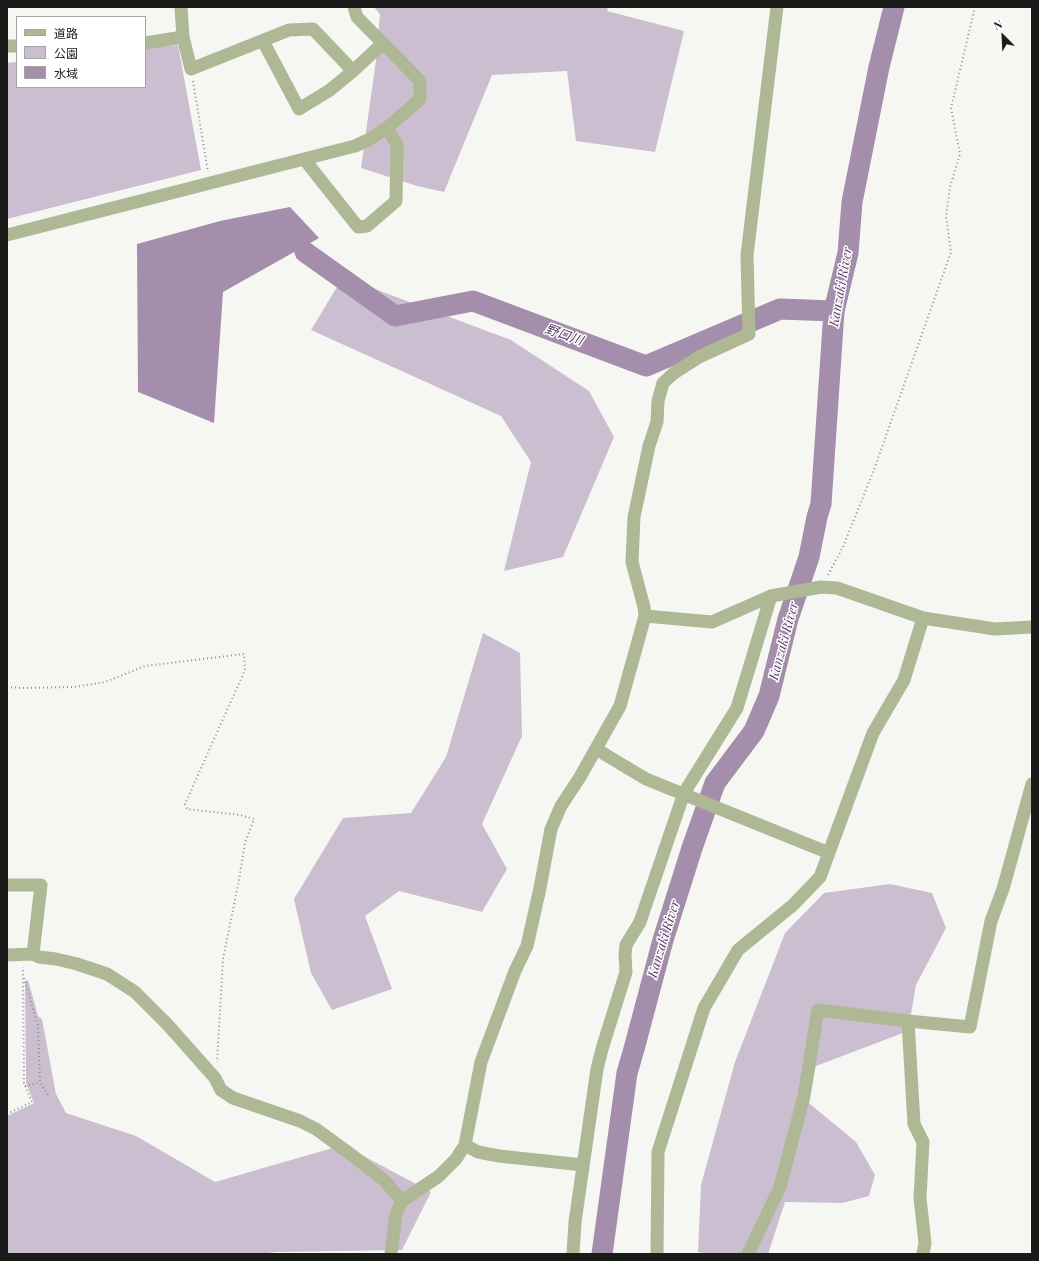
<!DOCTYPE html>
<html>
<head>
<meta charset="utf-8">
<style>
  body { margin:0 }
  #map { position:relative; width:1039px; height:1261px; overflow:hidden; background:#f6f7f3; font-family:"Playfair Display","Noto Sans JP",serif }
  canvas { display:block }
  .frame { position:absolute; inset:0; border:8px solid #1b1b1a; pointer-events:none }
  .legend { position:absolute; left:16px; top:16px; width:130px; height:72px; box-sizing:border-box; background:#fff; border:1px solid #a4a4a3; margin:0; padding:5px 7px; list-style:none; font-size:12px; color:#1b1b1a }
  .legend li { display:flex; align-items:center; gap:8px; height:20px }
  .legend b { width:20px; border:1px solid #a4a4a3 }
  .north { position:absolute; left:983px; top:16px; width:40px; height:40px; -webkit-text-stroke:3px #fff; paint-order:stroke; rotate:336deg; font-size:11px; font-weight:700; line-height:16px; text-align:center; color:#1b1b1a }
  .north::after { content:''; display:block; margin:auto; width:14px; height:18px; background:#1b1b1a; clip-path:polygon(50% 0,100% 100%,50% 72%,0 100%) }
</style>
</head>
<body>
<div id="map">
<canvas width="1039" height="1261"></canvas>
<div class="frame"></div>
<ul class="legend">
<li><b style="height:5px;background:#afb895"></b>道路</li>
<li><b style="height:11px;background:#ccbed1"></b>公園</li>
<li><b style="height:11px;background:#a48eac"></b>水域</li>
</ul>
<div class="north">N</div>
</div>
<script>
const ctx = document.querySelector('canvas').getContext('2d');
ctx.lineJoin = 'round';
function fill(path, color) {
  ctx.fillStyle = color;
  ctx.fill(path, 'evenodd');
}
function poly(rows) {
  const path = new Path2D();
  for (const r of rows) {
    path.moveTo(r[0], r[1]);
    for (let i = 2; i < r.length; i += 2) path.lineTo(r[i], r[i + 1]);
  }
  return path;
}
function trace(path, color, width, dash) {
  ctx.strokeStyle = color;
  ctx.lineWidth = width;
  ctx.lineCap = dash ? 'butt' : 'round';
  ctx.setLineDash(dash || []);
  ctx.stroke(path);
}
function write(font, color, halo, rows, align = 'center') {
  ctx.font = font + ' "Playfair Display","Noto Sans JP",serif';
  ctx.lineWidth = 3;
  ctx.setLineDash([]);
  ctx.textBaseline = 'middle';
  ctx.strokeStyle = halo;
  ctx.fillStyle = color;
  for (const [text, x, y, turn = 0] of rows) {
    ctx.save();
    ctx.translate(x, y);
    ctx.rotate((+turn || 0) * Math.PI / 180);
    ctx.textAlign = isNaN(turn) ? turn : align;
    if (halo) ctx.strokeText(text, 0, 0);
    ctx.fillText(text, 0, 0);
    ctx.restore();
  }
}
fill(poly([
  [374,7,608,7,607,11,684,31,655,152,576,141,567,71,492,75,444,192,417,186,361,168,376,60,380,14],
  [178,45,201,170,7,219,7,63,17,62,17,87,145,87,145,48],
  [343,277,511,340,589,391,614,437,563,557,504,571,531,462,501,416,311,330],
  [483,633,520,653,522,736,482,824,507,869,482,912,399,891,365,916,392,989,332,1010,311,973,294,899,343,818,411,813,446,757],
  [890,884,932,893,946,928,916,985,908,1031,816,1066,804,1099,856,1142,875,1175,869,1196,842,1203,785,1202,768,1254,710,1254,698,1252,701,1185,735,1062,785,933,824,893],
  [28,980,38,1016,42,1019,56,1094,66,1113,136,1136,215,1182,343,1145,431,1192,402,1250,275,1252,262,1254,7,1254,7,1116,34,1103,26,1083,25,981]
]), '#ccbed1');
fill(poly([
  [290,207,319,238,223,292,214,423,138,392,137,244,220,221]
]), '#a48eac');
trace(poly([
  [305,252,395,316,473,301,646,366,780,309,834,311],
  [602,1254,627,1073,634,1049,663,940,692,848,715,783,754,731,769,696,788,619,809,557,817,517,821,504,834,311,848,253,852,202,879,67,894,7]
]), '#a48eac', 21);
trace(poly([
  [193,81,208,172],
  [828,575,843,547,875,467,951,252,946,217,950,187,960,154,951,108,975,7],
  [7,687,23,688,74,687,105,682,145,666,244,654,245,670,185,804,187,809,240,815,254,819,245,843,239,880,223,959,217,1062],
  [24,978,38,1026,40,1082,48,1095],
  [25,1086,40,1082],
  [7,1114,32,1102,24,1083,23,967]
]), '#8e8f8c', 2, [1, 3]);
trace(poly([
  [181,7,183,37,191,69,289,30,313,29,353,71],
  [263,41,299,109,330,90,353,71,383,43],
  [145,43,183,37],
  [7,46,17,46],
  [304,159,358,227,367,226,396,201,397,145,387,128],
  [7,235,304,159,355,146,370,139,387,128,420,99,420,81,357,17,354,7],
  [645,616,712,622,771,596,821,587,837,588,923,618,995,629,1032,627],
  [596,749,646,779,829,853],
  [7,885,41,885,33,954],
  [7,955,33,954,39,957,56,959,77,964,107,974,135,992,167,1024,215,1078,221,1090,233,1098,300,1121,316,1129,353,1156,385,1181,402,1201],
  [908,1021,914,1124,923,1142,920,1198,925,1243,923,1254],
  [465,1145,478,1152,499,1156,583,1165],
  [391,1254,396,1214,402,1201,439,1176,456,1159,465,1145,481,1062,515,971,527,946,540,888,551,829,561,806,580,777,620,706,645,616,644,607,632,562,634,517,649,446,657,422,658,401,663,383,674,373,699,357,749,334,747,255,777,7],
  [573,1254,575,1222,597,1069,602,1049,626,972,625,956,626,945,640,922,684,793,737,708,771,596],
  [657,1254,658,1152,704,1008,738,950,793,905,820,877,873,733,904,680,923,618],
  [748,1254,780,1187,804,1096,818,1010,908,1021,970,1027,991,921,1003,889,1032,784]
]), '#afb895', 13);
write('italic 13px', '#5a3a65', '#fff', [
  ["Kanzaki River",841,287,-80],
  ["野口川",564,335,20],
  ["Kanzaki River",784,641,-75],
  ["Kanzaki River",664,939,-73]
]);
</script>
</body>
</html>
